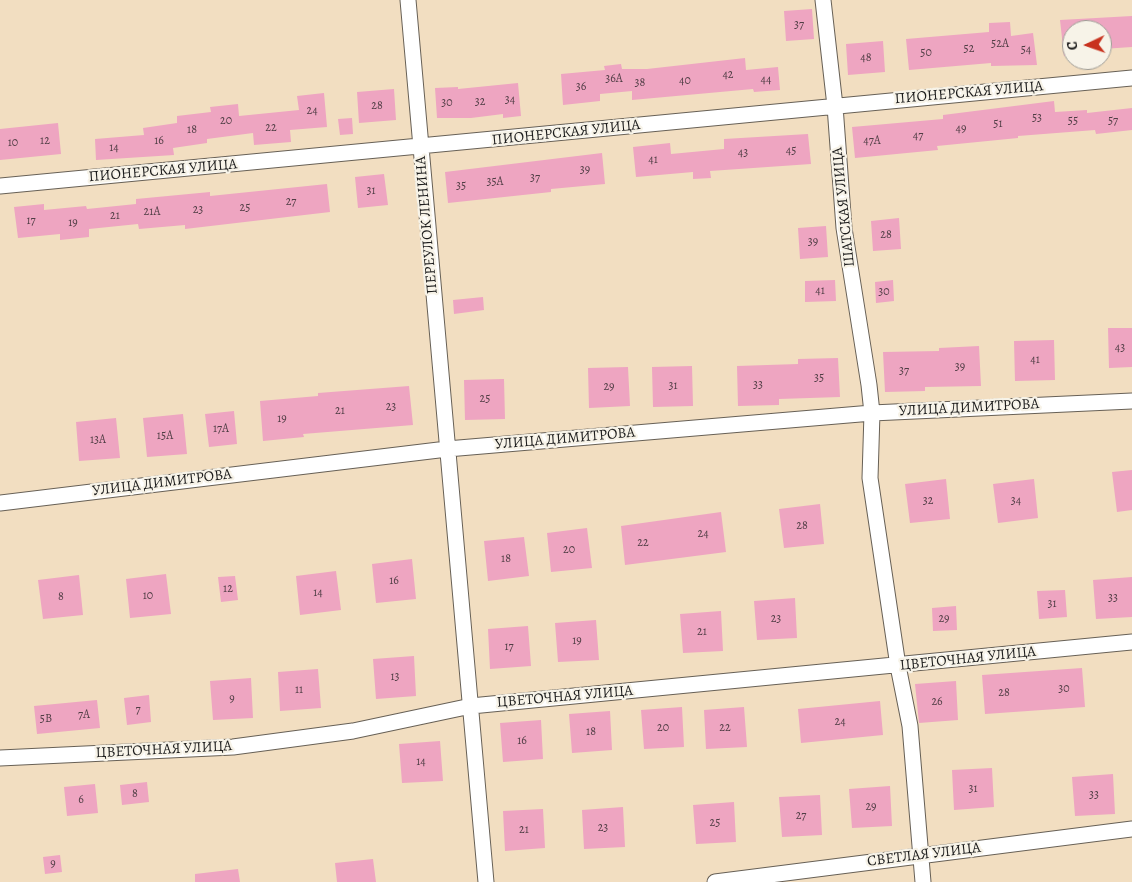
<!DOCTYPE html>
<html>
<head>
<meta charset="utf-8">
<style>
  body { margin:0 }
  #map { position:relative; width:1132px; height:882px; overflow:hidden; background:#f2dec1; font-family:Alegreya,serif }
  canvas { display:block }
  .north { position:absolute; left:1062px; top:20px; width:50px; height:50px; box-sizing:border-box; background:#f7f3e8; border:1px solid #9f9d96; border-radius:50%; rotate:267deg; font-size:14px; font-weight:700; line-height:20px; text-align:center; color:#1c1c1c }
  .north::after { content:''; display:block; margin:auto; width:18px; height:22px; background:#c8321e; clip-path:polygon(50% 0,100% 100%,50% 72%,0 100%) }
</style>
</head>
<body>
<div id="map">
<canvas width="1132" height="882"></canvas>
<div class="north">С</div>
</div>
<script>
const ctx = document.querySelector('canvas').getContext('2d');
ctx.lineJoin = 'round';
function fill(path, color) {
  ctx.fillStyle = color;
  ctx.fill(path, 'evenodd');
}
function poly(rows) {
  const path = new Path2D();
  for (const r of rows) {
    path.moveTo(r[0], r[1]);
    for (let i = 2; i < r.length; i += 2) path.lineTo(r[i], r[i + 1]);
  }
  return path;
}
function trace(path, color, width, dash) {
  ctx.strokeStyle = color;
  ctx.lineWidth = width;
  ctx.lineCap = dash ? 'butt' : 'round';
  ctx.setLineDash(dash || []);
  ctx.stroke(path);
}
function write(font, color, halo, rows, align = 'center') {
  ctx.font = font + ' Alegreya,serif';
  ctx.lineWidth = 4.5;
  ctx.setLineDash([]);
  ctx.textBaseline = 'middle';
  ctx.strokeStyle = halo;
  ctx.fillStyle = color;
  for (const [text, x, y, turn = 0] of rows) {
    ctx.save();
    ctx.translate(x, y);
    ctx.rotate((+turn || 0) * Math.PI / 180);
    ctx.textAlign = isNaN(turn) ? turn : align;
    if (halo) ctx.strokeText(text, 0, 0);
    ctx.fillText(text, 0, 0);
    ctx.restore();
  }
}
fill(poly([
  [812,9,814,39,786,41,784,11],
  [1132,16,1132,47,1102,49,1102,30,1072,30,1072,56,1064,56,1060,20],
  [1010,22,1011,36,1033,33,1037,65,991,66,991,63,909,70,906,39,989,32,989,23],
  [883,41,885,72,848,75,846,44],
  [745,58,746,70,778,67,780,90,754,92,753,89,632,100,632,91,600,94,600,101,563,105,561,74,605,70,604,66,621,64,622,69,647,69],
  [518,83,521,116,503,118,503,114,471,118,437,118,435,88,458,87,458,89],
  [394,89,396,120,359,123,357,92],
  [324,93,327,127,290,130,291,142,254,145,253,133,207,139,207,143,173,148,174,155,96,160,95,139,144,135,143,128,177,123,177,116,211,112,210,107,238,104,239,116,299,110,297,96],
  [1054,101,1055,112,1087,110,1087,113,1132,108,1132,130,1096,134,1095,130,1018,136,1018,138,937,146,938,150,855,158,852,127,943,119,943,115],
  [352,118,353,134,340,135,338,119],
  [58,123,61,154,0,160,0,129],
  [808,134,811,164,710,171,711,178,693,179,693,172,636,177,633,147,670,143,671,154,724,149,724,139],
  [602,153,605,184,551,189,551,192,448,203,445,172],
  [384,174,388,205,358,208,355,177],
  [327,184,330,212,185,229,185,225,139,229,138,224,89,229,89,237,60,240,60,234,18,238,14,207,44,204,44,210,86,206,87,209,136,204,136,199,210,192,210,196],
  [899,218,901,249,873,251,871,221],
  [826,226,828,257,800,259,798,228],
  [835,280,836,301,805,302,805,281],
  [893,280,894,301,876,303,875,282],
  [483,297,484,310,454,314,453,300],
  [1108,328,1132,328,1132,367,1109,368],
  [1054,340,1055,380,1015,381,1014,341],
  [979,346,981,386,925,387,925,391,885,392,883,352,939,351,939,348],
  [838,358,840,397,779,399,779,405,738,406,737,366,798,364,798,359],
  [692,366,693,406,653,407,652,367],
  [628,367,630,406,589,408,588,368],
  [504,379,505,419,465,420,464,380],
  [409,386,413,425,303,434,304,437,263,441,260,401,318,396,318,393],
  [234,411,237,444,209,447,205,414],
  [183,414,187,454,147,457,143,418],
  [116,418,120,458,79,461,76,422],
  [1132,470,1132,510,1117,512,1112,472],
  [946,479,950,519,910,523,905,484],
  [1034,479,1038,518,998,523,993,484],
  [820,504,824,544,784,548,779,509],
  [721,512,726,552,625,565,621,526],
  [587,528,592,568,551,572,547,533],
  [524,537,529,576,488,581,484,541],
  [412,559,416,599,376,603,372,564],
  [336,571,341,610,300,615,296,576],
  [166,574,171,614,130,618,126,579],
  [79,575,83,615,43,619,38,580],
  [235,576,238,600,221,602,218,577],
  [1132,577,1132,617,1096,619,1093,580],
  [1065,590,1067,617,1039,619,1037,591],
  [795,598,797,638,757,640,754,601],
  [956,606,957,630,933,631,932,608],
  [721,611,723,651,683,653,680,614],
  [596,620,599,660,558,662,555,623],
  [528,626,531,666,490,669,488,629],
  [414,656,416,696,376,699,373,659],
  [1082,668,1085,707,985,714,982,675],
  [318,669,321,708,280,711,278,672],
  [251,678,253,718,213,720,210,681],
  [956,681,958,720,919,723,915,684],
  [149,695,151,722,127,725,124,698],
  [97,700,100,728,37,734,34,706],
  [880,701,883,735,801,743,798,709],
  [682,707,684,747,644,749,641,710],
  [744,707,747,747,706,749,704,710],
  [610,711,612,750,572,753,569,714],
  [541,720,543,759,503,762,500,723],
  [440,741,443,781,402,783,399,744],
  [992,768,994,807,954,810,952,770],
  [1113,774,1115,814,1075,816,1072,777],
  [147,782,149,802,122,805,120,785],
  [95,784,98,813,67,816,64,787],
  [890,786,892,826,852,828,849,789],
  [820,795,822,835,782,837,779,797],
  [734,802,736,842,696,844,693,805],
  [623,807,625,847,584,849,582,810],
  [543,809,545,848,505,851,503,811],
  [60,855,62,872,45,874,43,857],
  [373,859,376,882,337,882,335,863],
  [238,869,240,882,195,882,195,874]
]), '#eea5c1');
const minor = poly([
  [408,0,486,882],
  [823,0,835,106,844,228,869,385,872,413,870,478,898,666,910,726,923,882],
  [0,186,1132,78],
  [0,503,447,449,872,413,1132,401],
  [0,758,233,747,353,731,471,706,1132,642],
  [715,882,1132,829]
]);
trace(minor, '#676056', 17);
trace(minor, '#fff', 15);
write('12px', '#503e45', null, [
  ["37",799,25],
  ["52А",1000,44],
  ["52",969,49],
  ["54",1026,50],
  ["50",926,53],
  ["48",866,58],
  ["42",728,75],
  ["36А",614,79],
  ["44",766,80],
  ["40",685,81],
  ["38",640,83],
  ["36",581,87],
  ["34",510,100],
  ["32",480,102],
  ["30",447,103],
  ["28",377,106],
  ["24",312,111],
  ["53",1037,118],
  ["20",226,121],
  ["55",1073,121],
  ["57",1113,121],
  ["51",998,124],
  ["22",271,128],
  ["49",961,129],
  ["18",192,130],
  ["47",918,136],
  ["12",45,141],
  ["16",159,141],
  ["47А",872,141],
  ["10",13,143],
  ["14",114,148],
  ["45",791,151],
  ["43",743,153],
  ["41",653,160],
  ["39",585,170],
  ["37",535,178],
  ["35А",495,182],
  ["35",461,186],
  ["31",371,191],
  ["27",291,202],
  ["25",245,208],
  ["23",198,210],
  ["21А",152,212],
  ["21",115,216],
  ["17",31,221],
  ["19",73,223],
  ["28",886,235],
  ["39",813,242],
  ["41",820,291],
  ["30",884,292],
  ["43",1120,348],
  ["41",1035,360],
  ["39",960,367],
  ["37",904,371],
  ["35",819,378],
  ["33",758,385],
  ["31",673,386],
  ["29",609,387],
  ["25",485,399],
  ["23",391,407],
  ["21",340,411],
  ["19",282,419],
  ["17А",221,429],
  ["15А",165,436],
  ["13А",98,440],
  ["32",928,501],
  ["34",1016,501],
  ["28",802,526],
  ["24",703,534],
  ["22",643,543],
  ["20",569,550],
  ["18",506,559],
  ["16",394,581],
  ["12",228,589],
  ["14",318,593],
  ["10",148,596],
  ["8",61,597],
  ["33",1113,598],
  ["31",1052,604],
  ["23",776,619],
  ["29",944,619],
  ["21",702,632],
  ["19",577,641],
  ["17",509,647],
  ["13",395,677],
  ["30",1064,689],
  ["11",299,690],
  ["28",1004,693],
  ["9",232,699],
  ["26",937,702],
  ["7",138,710],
  ["7А",84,715],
  ["5В",46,719],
  ["24",840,722],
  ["20",663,728],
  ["22",725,728],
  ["18",591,732],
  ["16",522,741],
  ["14",421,762],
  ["31",973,789],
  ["8",135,794],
  ["33",1094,795],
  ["6",81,800],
  ["29",871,807],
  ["27",801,816],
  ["25",715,823],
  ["23",603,828],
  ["21",524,830],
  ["9",53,864]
]);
write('15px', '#1c1c1c', '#f7f3e8', [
  ["ПИОНЕРСКАЯ УЛИЦА",969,93,-5],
  ["ПИОНЕРСКАЯ УЛИЦА",566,133,-6],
  ["ПИОНЕРСКАЯ УЛИЦА",163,171,-5],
  ["ШАТСКАЯ УЛИЦА",844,207,-96],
  ["ПЕРЕУЛОК ЛЕНИНА",427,225,-95],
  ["УЛИЦА ДИМИТРОВА",969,408,-3],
  ["УЛИЦА ДИМИТРОВА",565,439,-5],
  ["УЛИЦА ДИМИТРОВА",162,483,-7],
  ["ЦВЕТОЧНАЯ УЛИЦА",968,659,-6],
  ["ЦВЕТОЧНАЯ УЛИЦА",565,697,-5],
  ["ЦВЕТОЧНАЯ УЛИЦА",164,750,-3],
  ["СВЕТЛАЯ УЛИЦА",924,855,-7]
]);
</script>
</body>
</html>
